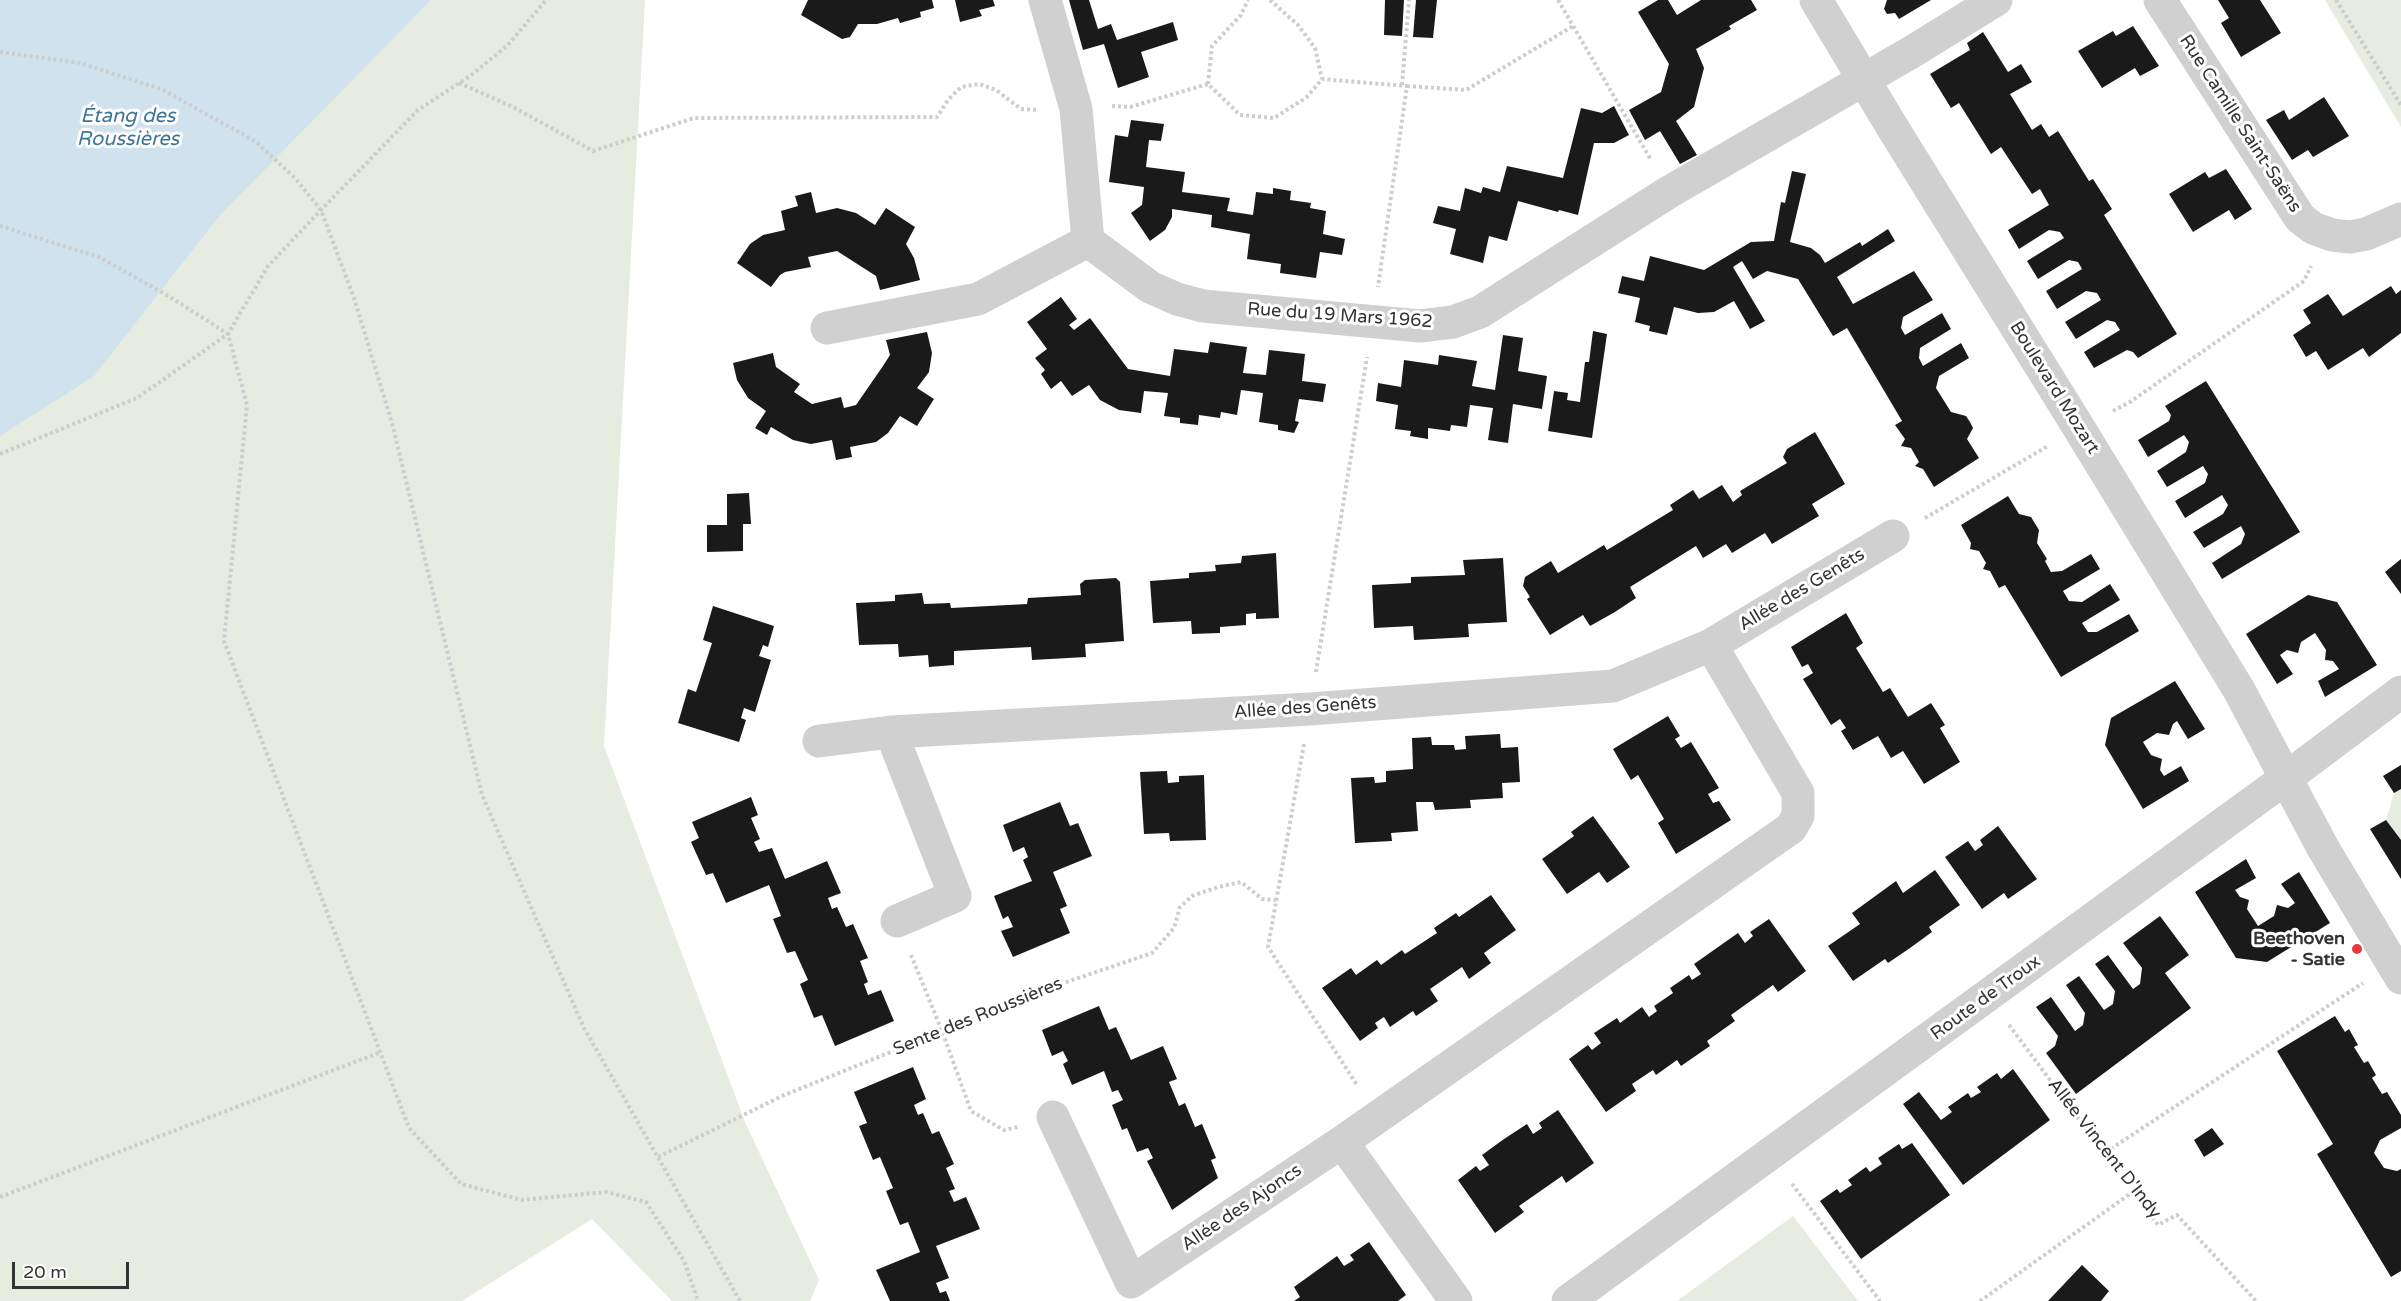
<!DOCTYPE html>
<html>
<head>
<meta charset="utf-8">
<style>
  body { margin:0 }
  #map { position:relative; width:2401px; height:1301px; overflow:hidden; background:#fff; font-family:"Varela Round",sans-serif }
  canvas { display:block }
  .scale { position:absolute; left:12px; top:1262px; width:117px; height:27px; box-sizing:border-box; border:3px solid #333; border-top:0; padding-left:8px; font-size:18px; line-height:21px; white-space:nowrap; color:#333; -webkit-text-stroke:4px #fff; paint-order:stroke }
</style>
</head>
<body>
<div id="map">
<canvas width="2401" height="1301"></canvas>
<div class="scale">20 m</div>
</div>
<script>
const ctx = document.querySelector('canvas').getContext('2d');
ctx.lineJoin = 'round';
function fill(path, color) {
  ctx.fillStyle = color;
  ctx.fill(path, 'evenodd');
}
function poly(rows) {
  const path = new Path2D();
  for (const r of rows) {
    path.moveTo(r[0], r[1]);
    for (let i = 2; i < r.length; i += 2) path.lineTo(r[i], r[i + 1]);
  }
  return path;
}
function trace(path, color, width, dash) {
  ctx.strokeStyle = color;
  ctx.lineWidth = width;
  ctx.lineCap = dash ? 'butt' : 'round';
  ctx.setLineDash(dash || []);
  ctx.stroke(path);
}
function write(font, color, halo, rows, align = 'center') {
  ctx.font = font + ' "Varela Round",sans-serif';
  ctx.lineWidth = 6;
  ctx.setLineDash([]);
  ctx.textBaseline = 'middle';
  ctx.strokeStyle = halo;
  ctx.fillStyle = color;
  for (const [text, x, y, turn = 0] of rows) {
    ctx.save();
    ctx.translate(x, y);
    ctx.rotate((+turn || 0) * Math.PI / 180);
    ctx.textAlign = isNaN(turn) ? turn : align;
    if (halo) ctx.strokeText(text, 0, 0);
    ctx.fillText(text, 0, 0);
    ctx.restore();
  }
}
fill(poly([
  [0,0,645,0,604,746,745,1122,819,1280,810,1301,672,1301,592,1219,462,1301,0,1301],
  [2325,0,2401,0,2401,127],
  [2401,765,2401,879,2370,829,2386,820,2394,793,2383,776],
  [1793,1216,1858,1301,1677,1301]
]), '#e6ecdf');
fill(poly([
  [0,0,431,0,220,215,94,376,0,436]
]), '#cfe2ee');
fill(poly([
  [808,0,932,0,934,8,920,12,921,17,900,23,898,18,877,24,858,24,850,37,842,39,801,15],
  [955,0,993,0,995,6,979,10,982,16,960,22],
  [1069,0,1089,0,1098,29,1111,24,1117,40,1173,22,1178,40,1141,52,1149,77,1118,88,1104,44,1083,50],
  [1385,0,1404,0,1402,36,1384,35],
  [1416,0,1437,0,1433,38,1413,37],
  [1658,0,1668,0,1677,15,1701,0,1751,0,1757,10,1729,26,1731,29,1696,49,1704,68,1694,107,1676,121,1697,155,1680,164,1660,131,1645,140,1629,110,1661,92,1669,64,1638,12],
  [1887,0,1931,0,1899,19,1895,13,1887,14,1884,9],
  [2218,0,2260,0,2281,33,2241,57,2221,23,2229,18],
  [2133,26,2159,66,2140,76,2135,68,2102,88,2078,51,2113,31,2116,36],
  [1983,32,2008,72,2021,64,2032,82,2010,94,2032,130,2041,124,2049,137,2058,131,2089,181,2093,179,2112,209,2104,215,2177,334,2138,358,2133,352,2127,350,2094,368,2084,352,2120,330,2115,322,2107,320,2076,339,2065,322,2101,300,2097,293,2086,291,2057,309,2046,291,2082,269,2078,262,2069,260,2038,279,2027,261,2064,238,2060,232,2049,230,2019,249,2008,230,2049,205,2040,189,2032,194,2001,147,1991,154,1959,103,1951,108,1930,74,1970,50,1967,43],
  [2324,97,2349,136,2313,157,2308,150,2292,160,2266,120,2284,110,2289,120],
  [1614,106,1629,135,1614,143,1594,143,1578,215,1559,210,1558,212,1518,201,1507,241,1489,236,1483,263,1450,254,1456,229,1433,223,1438,206,1460,211,1465,188,1481,193,1483,187,1500,192,1507,166,1563,178,1581,108,1602,113],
  [1131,120,1164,124,1161,141,1149,140,1146,167,1185,172,1182,192,1230,198,1227,211,1253,215,1256,192,1273,194,1273,188,1291,191,1290,200,1311,203,1310,208,1326,211,1323,234,1345,239,1342,255,1320,252,1316,278,1280,273,1281,264,1247,259,1250,234,1211,227,1212,215,1172,209,1172,217,1165,230,1150,241,1131,213,1142,205,1144,187,1109,182,1115,135,1128,137],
  [2226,169,2252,209,2235,220,2229,210,2193,232,2169,194,2205,172,2209,178],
  [1792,171,1806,174,1790,242,1811,248,1820,255,1825,263,1860,242,1862,246,1888,229,1895,241,1837,277,1853,304,1914,271,1933,300,1903,317,1901,328,1905,335,1942,313,1951,329,1920,348,1919,358,1923,366,1961,343,1969,358,1939,376,1936,388,1951,412,1966,416,1970,422,1973,428,1967,439,1979,458,1934,487,1923,469,1915,466,1919,462,1911,448,1901,446,1905,439,1895,425,1902,421,1847,328,1833,336,1798,279,1767,271,1753,279,1742,261,1733,267,1765,321,1750,329,1734,301,1714,312,1698,313,1674,307,1667,335,1649,331,1650,326,1635,322,1640,298,1618,293,1622,276,1644,281,1650,256,1704,270,1751,242,1774,241,1781,202,1785,203],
  [811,192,816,213,837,208,856,213,875,225,886,208,915,227,906,244,914,258,920,280,880,290,876,276,837,251,808,257,811,267,785,272,780,275,771,287,737,263,750,244,763,235,785,230,781,211,798,206,795,196],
  [2391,286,2396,294,2401,290,2401,333,2369,357,2363,348,2328,370,2316,351,2306,357,2293,335,2311,323,2303,310,2328,294,2343,316],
  [1061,297,1077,319,1069,325,1074,330,1090,318,1128,369,1170,376,1174,349,1208,353,1210,342,1247,347,1243,373,1266,375,1269,350,1305,354,1302,381,1326,384,1323,402,1299,399,1295,421,1299,422,1294,433,1278,430,1278,425,1259,422,1263,393,1241,390,1237,415,1221,412,1220,418,1199,415,1198,425,1180,423,1180,418,1164,416,1168,393,1144,391,1141,413,1119,410,1100,400,1089,385,1072,396,1061,381,1051,389,1041,374,1045,370,1035,358,1047,349,1027,322],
  [1593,331,1607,334,1592,438,1548,431,1554,391,1568,393,1567,400,1580,402,1585,362,1589,362],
  [927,332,932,353,929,372,917,388,934,399,917,426,900,416,888,433,876,442,850,447,852,457,836,460,832,440,811,444,793,440,771,427,767,435,755,428,766,411,748,398,737,380,733,363,773,353,776,367,800,384,794,392,812,404,841,397,844,408,856,405,883,366,890,355,886,340],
  [1503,335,1523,338,1518,371,1547,376,1542,409,1513,404,1508,443,1488,440,1493,408,1470,405,1467,427,1451,425,1450,431,1428,428,1428,439,1410,436,1411,431,1395,429,1398,405,1376,401,1378,383,1401,387,1404,360,1438,365,1439,355,1477,361,1472,386,1495,390],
  [2206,381,2300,532,2222,579,2212,563,2241,544,2245,534,2241,526,2204,548,2193,532,2223,514,2228,505,2222,495,2185,518,2175,501,2205,483,2208,474,2203,466,2167,487,2157,471,2186,452,2189,442,2184,435,2148,457,2138,440,2169,421,2171,415,2165,406],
  [1815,432,1845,484,1812,504,1819,516,1772,544,1765,533,1732,553,1726,544,1703,558,1696,546,1630,587,1636,598,1615,612,1590,626,1583,615,1550,635,1527,599,1530,597,1523,586,1525,577,1551,561,1558,573,1604,545,1607,550,1673,510,1670,505,1693,490,1699,499,1722,485,1733,502,1742,495,1740,491,1787,463,1783,457,1787,449],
  [749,493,751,524,743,524,743,551,707,552,707,525,727,525,727,494],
  [2008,496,2019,514,2031,517,2039,530,2037,543,2047,559,2045,561,2051,572,2062,571,2091,554,2100,569,2063,591,2069,601,2082,602,2110,584,2120,600,2082,623,2088,632,2097,632,2129,614,2139,631,2061,677,2005,585,1999,588,1990,571,1983,569,1986,563,1979,551,1970,549,1971,543,1961,525],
  [1276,553,1279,618,1256,619,1256,613,1246,614,1246,625,1220,627,1220,633,1192,634,1191,621,1153,623,1150,581,1189,578,1189,573,1216,571,1215,565,1241,563,1242,556],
  [1503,558,1507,622,1468,624,1469,637,1414,640,1413,626,1374,628,1372,585,1411,583,1411,577,1465,575,1463,560],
  [2401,559,2401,594,2385,572],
  [1116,578,1120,582,1124,641,1085,644,1086,657,1032,660,1031,647,954,651,954,665,929,667,928,655,899,657,898,644,859,645,856,603,895,601,895,595,922,593,924,604,950,603,951,608,1027,604,1028,598,1081,595,1080,584,1085,580],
  [2308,595,2337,602,2377,665,2325,697,2318,681,2339,669,2333,661,2325,660,2326,650,2315,633,2301,642,2298,653,2287,650,2280,655,2293,674,2277,684,2246,634],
  [713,606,774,626,768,647,763,645,759,656,771,660,755,712,744,708,741,718,746,720,739,742,678,723,688,689,696,692,712,643,703,640],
  [1846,613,1863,643,1856,648,1883,692,1890,688,1908,717,1931,703,1945,725,1940,728,1960,762,1924,784,1903,751,1891,758,1878,736,1853,750,1841,731,1846,728,1840,719,1831,725,1803,679,1813,673,1808,664,1802,667,1791,647],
  [2175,681,2205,729,2188,739,2177,721,2173,724,2169,735,2157,733,2143,742,2151,755,2162,759,2160,770,2164,776,2181,766,2189,781,2143,809,2105,745,2111,718],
  [1668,716,1680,736,1675,739,1681,748,1691,742,1719,788,1708,794,1713,803,1719,801,1731,820,1676,854,1658,823,1664,819,1638,775,1631,780,1613,749],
  [1500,734,1501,748,1518,747,1520,782,1502,783,1503,798,1470,800,1471,808,1435,810,1433,802,1416,802,1418,831,1391,833,1392,841,1355,843,1351,778,1374,777,1375,783,1386,782,1386,771,1413,769,1412,738,1431,737,1432,745,1454,745,1455,750,1466,749,1465,736],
  [2401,765,2401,789,2394,793,2383,776],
  [1167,771,1168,783,1179,782,1179,776,1204,775,1206,840,1170,841,1169,833,1144,834,1140,772],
  [751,797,758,815,751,818,760,839,754,842,759,852,772,848,785,879,827,861,841,893,828,898,832,909,837,907,846,927,853,924,868,958,860,961,868,982,864,984,868,995,881,990,894,1021,835,1046,822,1015,814,1018,800,984,808,980,795,951,787,953,773,919,781,916,769,885,726,903,713,873,706,875,691,842,699,838,692,822],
  [1060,802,1070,826,1078,823,1092,856,1053,872,1067,906,1060,909,1070,933,1013,957,1001,931,1013,927,1008,916,1003,919,994,896,1032,881,1023,860,1028,857,1024,847,1013,852,1003,825],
  [1593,816,1630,867,1607,883,1599,872,1567,894,1542,859,1574,836,1571,832],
  [2386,820,2401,840,2401,879,2370,829],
  [1998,826,2037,879,2008,899,2004,893,1982,909,1945,857,1968,841,1975,851,1983,845,1980,840],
  [2246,859,2256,878,2235,890,2240,897,2249,900,2247,909,2258,926,2274,916,2277,905,2288,908,2295,903,2281,884,2299,872,2330,923,2267,962,2236,958,2195,892],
  [1935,870,1960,905,1929,927,1932,932,1910,948,1888,963,1885,959,1853,981,1828,946,1860,924,1852,913,1896,881,1903,893],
  [1491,895,1516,930,1484,953,1491,963,1469,979,1462,967,1430,989,1438,1001,1416,1016,1413,1011,1390,1027,1384,1017,1375,1023,1378,1028,1360,1041,1322,988,1351,968,1356,975,1377,960,1381,965,1402,950,1405,954,1437,933,1434,928,1456,913,1459,917],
  [2160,916,2189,955,2165,973,2191,1008,2076,1094,2046,1053,2055,1046,2058,1036,2036,1007,2051,997,2075,1031,2083,1025,2085,1013,2066,985,2079,976,2104,1010,2113,1004,2115,991,2095,964,2108,955,2133,989,2140,984,2142,968,2123,943],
  [1769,919,1806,971,1778,992,1773,985,1731,1015,1735,1021,1707,1041,1710,1046,1681,1066,1677,1060,1656,1075,1653,1070,1632,1084,1636,1091,1606,1112,1569,1059,1588,1045,1592,1050,1601,1043,1594,1033,1617,1018,1620,1023,1642,1007,1649,1017,1657,1011,1654,1006,1673,993,1670,988,1689,975,1692,980,1701,974,1694,964,1738,933,1745,943,1753,936,1750,932],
  [1099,1006,1109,1030,1116,1027,1131,1060,1163,1046,1177,1079,1169,1082,1179,1106,1185,1103,1195,1127,1202,1124,1216,1158,1211,1160,1218,1178,1172,1210,1147,1161,1153,1158,1148,1148,1137,1152,1127,1128,1122,1130,1112,1105,1123,1100,1118,1090,1112,1092,1104,1071,1072,1085,1063,1064,1068,1061,1063,1051,1052,1056,1042,1030],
  [2335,1016,2345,1032,2349,1029,2358,1045,2354,1047,2364,1063,2368,1061,2376,1075,2372,1078,2382,1094,2387,1092,2401,1115,2401,1128,2380,1140,2374,1153,2384,1168,2397,1171,2401,1169,2401,1271,2391,1277,2317,1154,2333,1144,2277,1051],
  [913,1067,926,1099,914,1105,918,1115,923,1113,932,1134,939,1131,954,1164,946,1168,955,1189,949,1191,954,1202,966,1197,980,1229,936,1246,949,1278,936,1283,940,1293,946,1291,950,1301,890,1301,876,1270,920,1252,908,1222,900,1225,886,1191,893,1188,880,1157,873,1160,859,1126,867,1123,854,1092],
  [2013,1069,2050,1120,1963,1185,1903,1104,1919,1092,1941,1120,1952,1112,1948,1107,1968,1093,1971,1098,1981,1092,1977,1087,1997,1073,2001,1079],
  [1558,1110,1594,1163,1566,1183,1562,1176,1519,1206,1524,1212,1495,1233,1458,1180,1476,1166,1480,1171,1489,1165,1482,1155,1504,1139,1527,1124,1533,1134,1542,1128,1539,1123],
  [2212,1128,2224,1144,2204,1157,2194,1140],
  [1912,1143,1950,1195,1861,1259,1820,1201,1837,1189,1840,1193,1852,1185,1848,1180,1866,1167,1870,1172,1882,1164,1878,1158,1899,1144,1902,1149],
  [1369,1242,1406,1295,1398,1301,1294,1301,1300,1297,1294,1287,1337,1256,1344,1266,1354,1260,1350,1255],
  [2082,1265,2109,1291,2101,1301,2048,1301]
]), '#1a1a1a');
trace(poly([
  [1270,0,1298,25,1315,48,1322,79],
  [1558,0,1651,160],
  [2336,0,2401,105],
  [0,52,80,63,161,89,255,141,295,178,321,210,354,298,392,423,482,795,584,1028,740,1301],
  [459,83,513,107,593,151,694,118,937,117,948,100,961,87,979,84,996,90,1021,109,1039,110],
  [1208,84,1212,46,1241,15,1248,0],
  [1402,85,1409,0],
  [1407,86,1466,90,1573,26],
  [1112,106,1130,107,1208,84,1240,115,1274,118,1307,97,1322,79,1407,86,1378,287],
  [0,226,99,257,170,297,228,334,247,405,224,641,409,1128,461,1184,522,1200,606,1192,646,1202,684,1261,698,1301],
  [2113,411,2130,402,2304,281,2311,266],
  [0,454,137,398,228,334,268,266,321,210,418,110,470,76,508,45,546,0],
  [1925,518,2048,446],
  [1316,672,1367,357],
  [1304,744,1268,947,1357,1085],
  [911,955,942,1031,971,1111,1004,1130,1018,1127],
  [2009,1025,2158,1225,2177,1215,2256,1301],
  [2106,1152,2363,983],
  [658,1157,782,1096,1049,988,1152,953,1174,928,1180,907,1192,896,1218,887,1241,882,1262,899,1276,900],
  [1792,1184,1880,1301],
  [0,1197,381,1052],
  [1980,1301,2134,1191]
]), '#cdcdcd', 4, [3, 3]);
trace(poly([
  [1045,0,1076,109,1088,241,1150,287,1177,299,1203,306,1420,326,1453,322,1480,312,1669,192,1910,53,1996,0],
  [2160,0,2300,218,2313,228,2332,235,2350,237,2366,234,2401,219],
  [827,328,978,299,1088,241],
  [1711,645,1893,536],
  [819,741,891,732],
  [897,921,955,896,891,732,1310,709,1613,686,1711,645,1798,793,1798,816,1791,828,1342,1142,1131,1282,1053,1117],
  [1342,1142,1456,1301],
  [1568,1301,2286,778]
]), '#d0d0d0', 33);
trace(poly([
  [1816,0,1894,130,2079,428,2239,690,2323,848,2401,978],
  [2286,778,2401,692]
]), '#d0d0d0', 33);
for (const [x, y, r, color] of [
  [2357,949,6,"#e63946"]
]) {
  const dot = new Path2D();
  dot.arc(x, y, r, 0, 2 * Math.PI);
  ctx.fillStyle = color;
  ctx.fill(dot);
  trace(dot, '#fff', 2);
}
write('18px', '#333', '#fff', [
  ["Rue Camille Saint-Saëns",2240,124,57],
  ["Rue du 19 Mars 1962",1340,316,4],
  ["Boulevard Mozart",2054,388,58],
  ["Allée des Genêts",1802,590,-31],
  ["Allée des Genêts",1305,708,-4],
  ["Route de Troux",1986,998,-36],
  ["Sente des Roussières",978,1017,-22],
  ["Allée Vincent D'Indy",2104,1149,52],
  ["Allée des Ajoncs",1242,1208,-34]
]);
write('bold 18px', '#333', '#fff', [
  ["Beethoven",2345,939],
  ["- Satie",2345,960]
], 'right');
write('italic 20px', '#3f7597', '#fff', [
  ["Étang des",128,117],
  ["Roussières",128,140]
]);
</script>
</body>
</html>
